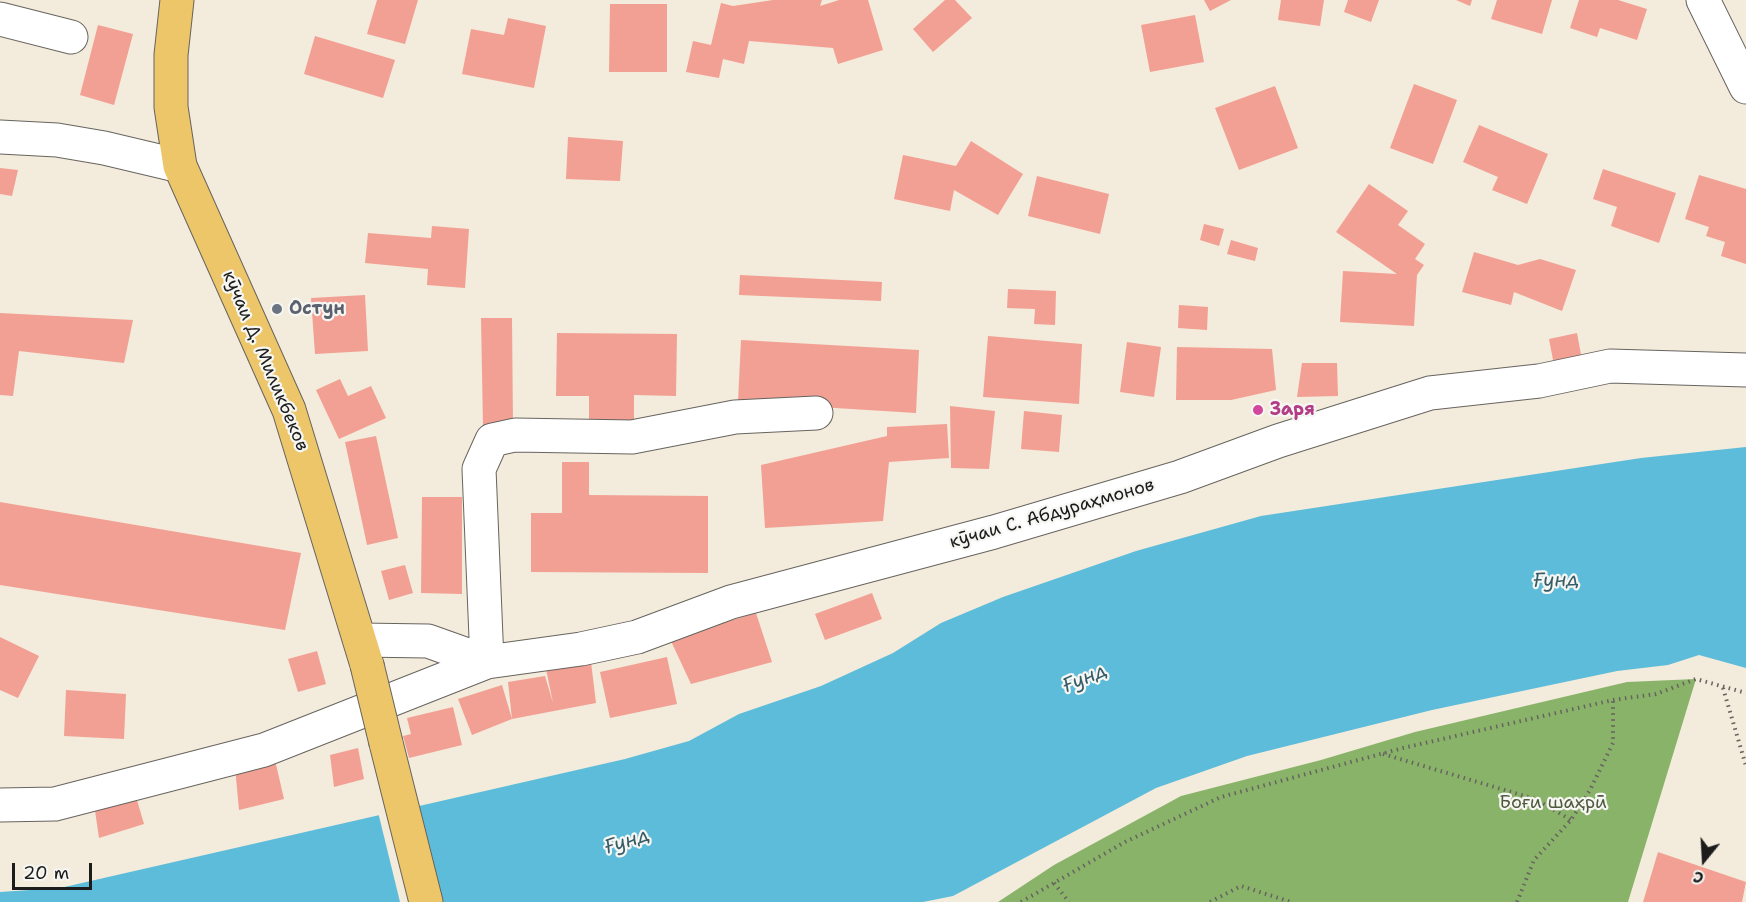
<!DOCTYPE html>
<html>
<head>
<meta charset="utf-8">
<style>
  body { margin:0 }
  #map { position:relative; width:1746px; height:902px; overflow:hidden; background:#f3ebdb; font-family:"Shantell Sans",sans-serif }
  canvas { display:block }
  .north { position:absolute; left:1674px; top:830px; width:60px; height:60px; -webkit-text-stroke:4px #f6f6f2; paint-order:stroke; rotate:198deg; font-size:16px; font-weight:700; line-height:24px; text-align:center; color:#1c1c1c }
  .north::after { content:''; display:block; margin:auto; width:21px; height:27px; background:#1c1c1c; clip-path:polygon(50% 0,100% 100%,50% 72%,0 100%) }
  .scale { position:absolute; left:12px; top:863px; width:80px; height:27px; box-sizing:border-box; border:3px solid #1c1c1c; border-top:0; padding-left:8px; font-size:18px; line-height:21px; white-space:nowrap; color:#1c1c1c; -webkit-text-stroke:4px #f6f6f2; paint-order:stroke }
</style>
</head>
<body>
<div id="map">
<canvas width="1746" height="902"></canvas>
<div class="north">С</div>
<div class="scale">20 m</div>
</div>
<script>
const ctx = document.querySelector('canvas').getContext('2d');
ctx.lineJoin = 'round';
function fill(path, color) {
  ctx.fillStyle = color;
  ctx.fill(path, 'evenodd');
}
function poly(rows) {
  const path = new Path2D();
  for (const r of rows) {
    path.moveTo(r[0], r[1]);
    for (let i = 2; i < r.length; i += 2) path.lineTo(r[i], r[i + 1]);
  }
  return path;
}
function trace(path, color, width, dash) {
  ctx.strokeStyle = color;
  ctx.lineWidth = width;
  ctx.lineCap = dash ? 'butt' : 'round';
  ctx.setLineDash(dash || []);
  ctx.stroke(path);
}
function write(font, color, halo, rows, align = 'center') {
  ctx.font = font + ' "Shantell Sans",sans-serif';
  ctx.lineWidth = 4.5;
  ctx.setLineDash([]);
  ctx.textBaseline = 'middle';
  ctx.strokeStyle = halo;
  ctx.fillStyle = color;
  for (const [text, x, y, turn = 0] of rows) {
    ctx.save();
    ctx.translate(x, y);
    ctx.rotate((+turn || 0) * Math.PI / 180);
    ctx.textAlign = isNaN(turn) ? turn : align;
    if (halo) ctx.strokeText(text, 0, 0);
    ctx.fillText(text, 0, 0);
    ctx.restore();
  }
}
fill(poly([
  [1696,679,1628,902,998,902,1054,865,1181,796,1321,760,1415,732,1627,682]
]), '#8ab36a');
fill(poly([
  [1746,447,1746,668,1699,655,1668,665,1617,671,1432,710,1247,756,1156,788,953,896,923,902,0,902,0,892,60,888,625,759,689,741,739,714,821,686,893,653,941,623,1003,597,1136,551,1261,516,1641,458]
]), '#5cbcda');
fill(poly([
  [416,804,441,902,400,902,378,812]
]), '#f3ebdb');
fill(poly([
  [377,0,418,0,405,44,367,34],
  [773,0,822,0,820,6,839,0,868,0,883,50,838,64,833,48,749,41,744,64,723,59,719,78,686,72,693,41,711,45,721,3,733,6],
  [945,0,955,0,972,18,933,52,913,29],
  [1204,0,1231,0,1210,11],
  [1281,0,1324,0,1320,26,1278,20],
  [1348,0,1379,0,1371,22,1344,12],
  [1456,0,1472,0,1470,6],
  [1497,0,1552,0,1542,34,1491,19],
  [1579,0,1618,0,1647,9,1637,40,1600,28,1597,37,1570,28],
  [610,4,667,4,667,72,609,72],
  [1195,15,1204,62,1150,72,1141,25],
  [508,18,546,26,534,88,462,74,471,29,504,35],
  [98,25,133,34,114,105,80,95],
  [315,36,395,60,383,98,304,74],
  [1414,84,1457,100,1433,164,1390,148],
  [1275,86,1298,148,1239,170,1215,108],
  [1479,125,1548,154,1527,204,1492,190,1498,177,1463,162],
  [568,137,623,141,620,181,566,179],
  [971,141,1023,174,998,215,954,190,950,211,894,199,903,155,956,166],
  [0,168,18,170,12,196,0,194],
  [1603,169,1676,193,1659,243,1611,226,1617,207,1593,199],
  [1699,175,1746,189,1746,264,1721,256,1725,242,1706,236,1709,227,1685,219],
  [1037,176,1109,194,1100,234,1028,216],
  [1369,184,1408,211,1398,225,1425,244,1415,259,1424,265,1417,275,1414,326,1340,322,1343,271,1397,274,1336,232],
  [1204,224,1224,229,1219,246,1200,240],
  [432,226,469,229,465,288,427,285,428,269,365,263,368,233,431,238],
  [1231,240,1258,248,1255,261,1227,254],
  [1474,252,1518,265,1540,259,1576,270,1562,311,1514,292,1511,305,1462,292],
  [740,275,882,282,881,301,739,295],
  [1008,289,1056,291,1055,325,1034,324,1035,309,1007,308],
  [365,295,368,351,315,354,311,298],
  [1179,305,1208,307,1207,330,1178,328],
  [0,313,133,320,124,363,19,351,13,396,0,395],
  [481,318,512,318,513,425,483,427],
  [557,333,677,334,676,396,634,395,634,429,589,428,589,396,556,396],
  [1577,333,1582,360,1554,365,1549,339],
  [988,336,1082,344,1079,404,983,397],
  [741,340,919,350,916,413,738,402],
  [1127,342,1161,347,1154,397,1120,392],
  [1177,347,1272,349,1276,390,1231,400,1176,400],
  [1302,363,1337,363,1338,396,1297,397],
  [340,379,348,396,371,386,386,418,339,439,316,390],
  [950,406,995,411,989,469,951,468],
  [1024,411,1062,415,1059,452,1021,449],
  [947,424,949,458,889,462,883,521,765,528,761,465,887,436,887,427],
  [376,436,398,538,367,545,345,442],
  [562,462,589,462,589,495,708,496,708,573,531,572,531,513,562,513],
  [422,497,462,497,462,594,421,593],
  [0,502,301,553,285,630,0,585],
  [405,565,413,593,389,600,381,571],
  [872,593,882,619,825,640,815,614],
  [756,613,772,662,691,684,670,639],
  [0,637,39,656,18,698,0,690],
  [317,651,326,684,298,692,288,659],
  [667,657,677,704,610,718,600,672],
  [591,662,596,703,512,719,508,682,545,676,553,703,546,669],
  [502,685,512,719,472,735,458,699],
  [66,690,126,694,124,739,64,736],
  [453,707,462,745,409,758,403,736,411,734,407,718],
  [358,748,364,779,334,787,330,755],
  [275,760,284,799,239,810,235,767],
  [134,790,144,824,99,838,94,804],
  [1658,852,1746,882,1742,902,1643,902]
]), '#f2a093');
const minor = poly([
  [1703,0,1746,87],
  [0,19,71,37],
  [0,137,57,140,104,148,180,166],
  [360,640,428,641,487,662,581,649,637,637,731,602,994,532,1180,477,1278,441,1430,393,1539,381,1610,366,1746,370],
  [0,805,55,804,264,750,487,662,479,469,492,440,515,435,632,437,735,417,816,413]
]);
const major = poly([
  [177,0,171,55,171,107,180,166,289,410,367,665],
  [386,743,426,902]
]);
trace(minor, '#67645f', 35);
trace(major, '#67645f', 35);
trace(poly([
  [1723,688,1746,766],
  [1383,754,1535,799,1571,820],
  [1054,883,1069,902],
  [1021,902,1125,842,1221,797,1403,748,1613,700,1656,694,1696,679,1746,693],
  [1210,902,1241,886,1291,902],
  [1517,902,1534,860,1571,820,1590,790,1613,743,1613,700]
]), '#67645f', 4, [1.5, 4.5]);
trace(minor, '#fff', 33);
trace(major, '#ecc669', 33);
const majorBridge = poly([
  [367,665,386,743]
]);
trace(majorBridge, '#67645f', 35, []);
trace(majorBridge, '#ecc669', 33);
for (const [x, y, r, color] of [
  [277,309,6,"#6b7280"],
  [1258,410,6,"#d1479c"]
]) {
  const dot = new Path2D();
  dot.arc(x, y, r, 0, 2 * Math.PI);
  ctx.fillStyle = color;
  ctx.fill(dot);
  trace(dot, '#f6f6f2', 2);
}
write('bold 18px', '#5b616d', '#f6f6f2', [
  ["Остун",289,309]
], 'left');
write('18px', '#1c1c1c', '#f6f6f2', [
  ["кӯчаи Д. Миликбеков",265,361,67],
  ["кӯчаи С. Абдураҳмонов",1052,514,-16]
]);
write('bold 18px', '#b23c85', '#f6f6f2', [
  ["Заря",1270,410]
], 'left');
write('18px', '#4f5b3d', '#f6f6f2', [
  ["Боғи шаҳрӣ",1553,803]
]);
write('italic 20px', '#365c68', '#f6f6f2', [
  ["Ғунд",1556,581,-2],
  ["Ғунд",1085,679,-23],
  ["Ғунд",627,842,-18]
]);
</script>
</body>
</html>
